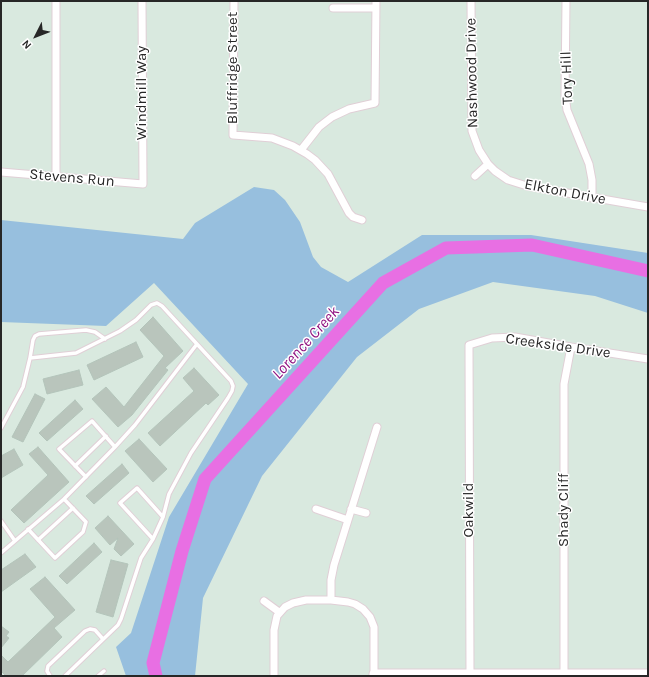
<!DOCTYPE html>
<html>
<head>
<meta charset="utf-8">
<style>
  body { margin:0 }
  #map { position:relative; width:649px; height:677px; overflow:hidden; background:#d9e9df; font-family:Karla,sans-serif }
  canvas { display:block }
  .frame { position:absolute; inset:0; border:2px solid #272727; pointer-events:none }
  .north { position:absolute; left:16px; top:16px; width:40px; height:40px; -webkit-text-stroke:3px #fff; paint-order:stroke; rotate:228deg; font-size:11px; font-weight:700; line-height:16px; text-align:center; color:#272727 }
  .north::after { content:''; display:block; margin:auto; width:14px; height:18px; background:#272727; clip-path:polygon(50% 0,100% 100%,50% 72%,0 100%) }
</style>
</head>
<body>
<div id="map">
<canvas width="649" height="677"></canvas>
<div class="frame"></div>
<div class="north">N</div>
</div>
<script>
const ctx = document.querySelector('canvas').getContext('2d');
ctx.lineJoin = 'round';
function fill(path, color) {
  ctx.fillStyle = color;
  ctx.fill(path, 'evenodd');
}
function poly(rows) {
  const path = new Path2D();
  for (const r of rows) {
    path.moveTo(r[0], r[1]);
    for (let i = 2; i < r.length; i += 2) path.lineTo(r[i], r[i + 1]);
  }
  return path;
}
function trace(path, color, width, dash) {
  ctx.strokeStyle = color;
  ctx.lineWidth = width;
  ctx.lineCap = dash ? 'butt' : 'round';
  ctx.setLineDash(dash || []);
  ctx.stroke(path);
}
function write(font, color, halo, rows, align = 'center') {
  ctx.font = font + ' Karla,sans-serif';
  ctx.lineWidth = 3;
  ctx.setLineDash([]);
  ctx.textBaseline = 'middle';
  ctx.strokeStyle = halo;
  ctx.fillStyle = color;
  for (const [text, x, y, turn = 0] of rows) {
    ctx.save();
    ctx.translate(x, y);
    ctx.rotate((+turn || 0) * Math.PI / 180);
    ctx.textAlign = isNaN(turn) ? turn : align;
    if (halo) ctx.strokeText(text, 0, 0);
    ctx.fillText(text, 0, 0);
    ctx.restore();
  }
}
fill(poly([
  [254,187,274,190,285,200,300,222,313,257,321,267,348,282,422,235,531,235,648,253,648,313,595,296,493,282,419,309,357,357,262,476,203,598,195,676,126,676,116,647,131,633,169,517,248,384,154,283,106,326,1,322,1,220,183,239,195,223]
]), '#97bfde');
trace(poly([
  [156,676,153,663,182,551,205,479,383,283,446,248,532,245,648,271]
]), '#e86fe3', 13);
const building = poly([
  [153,317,183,351,165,368,168,370,132,415,118,427,92,399,106,387,124,407,164,356,140,330,153,317],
  [136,342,143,357,94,380,87,365,136,342],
  [194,368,219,395,208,405,206,403,160,446,148,433,194,391,183,378,194,368],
  [79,370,83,385,47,394,43,379,79,370],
  [35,394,45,399,23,442,12,437,35,394],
  [75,400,83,409,47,441,39,433,75,400],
  [139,439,167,469,153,482,125,451,139,439],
  [38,447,69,482,24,523,11,510,48,475,29,454,38,447],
  [14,449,23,465,1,478,1,456,14,449],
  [122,464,129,473,94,504,86,496,122,464],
  [108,516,134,544,121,556,114,549,118,538,110,545,95,528,108,516],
  [94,543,102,552,67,584,59,576,94,543],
  [25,554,36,567,1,592,1,570,25,554],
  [111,560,128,564,113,617,96,612,111,560],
  [45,577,75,610,54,628,62,637,22,676,6,676,1,671,1,655,8,662,55,617,30,589,45,577],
  [1,626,9,632,6,636,9,638,1,648,1,626]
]);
fill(building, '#b9c5bc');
trace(building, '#b3c4ba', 1);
const service = poly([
  [30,358,33,340,35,336,39,334,86,330,95,332,105,339],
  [1,428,23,387,30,358,76,353,120,331,136,320,151,305,157,303,162,306,231,381,233,386,232,391,228,398,191,453,169,494,163,517,153,539,141,558,121,619,118,625,65,676],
  [75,466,106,436],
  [86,477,59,449,92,421,115,447],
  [1,521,15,541],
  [28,529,55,558,83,532,86,522,64,499],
  [153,539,120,503,137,488,163,517],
  [38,540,73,508],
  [1,553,64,499,115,447,135,425,197,344],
  [50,676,47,671,48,666,85,631,90,629,95,630,103,639],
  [98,676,104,671]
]);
const minor = poly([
  [234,1,233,135,272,138,293,146,307,154,315,160,328,174,349,213,353,217,362,220],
  [471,1,472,131,479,150,488,164,495,171,508,180,527,186,648,207],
  [566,1,565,95,567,110,589,164,592,180,592,198],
  [333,8,376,8],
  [301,150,319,127,332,117,349,109,375,103,376,1],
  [1,172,143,184,142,1],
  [475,176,488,164],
  [56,177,56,1],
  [316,509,348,520],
  [351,509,366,513],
  [331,600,331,580,334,565,377,427],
  [264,601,279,612],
  [470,674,469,345,492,338,515,337,571,347,648,359],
  [564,674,564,384,571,347],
  [274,676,274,630,277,616,285,607,293,603,306,600,331,600,348,602,355,604,363,609,370,617,374,627,374,674]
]);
const tertiary = poly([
  [374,676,374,674,648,674]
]);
trace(service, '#e0cfd6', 5.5);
trace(minor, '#e0cfd6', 9);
trace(tertiary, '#e0cfd6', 11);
trace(service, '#fff', 3.5);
trace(minor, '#fff', 7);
trace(tertiary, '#fff', 9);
write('15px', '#272727', '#fff', [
  ["Bluffridge Street",233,68,-90],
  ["Nashwood Drive",472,73,-91],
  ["Tory Hill",567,78,-92],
  ["Windmill Way",142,93,-90],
  ["Stevens Run",72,178,5],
  ["Elkton Drive",565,192,11],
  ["Creekside Drive",558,346,8],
  ["Oakwild",469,510,-90],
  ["Shady Cliff",564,510,-90]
]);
write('italic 16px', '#901381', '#fff', [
  ["Lorence Creek",306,343,-48]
]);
</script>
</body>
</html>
